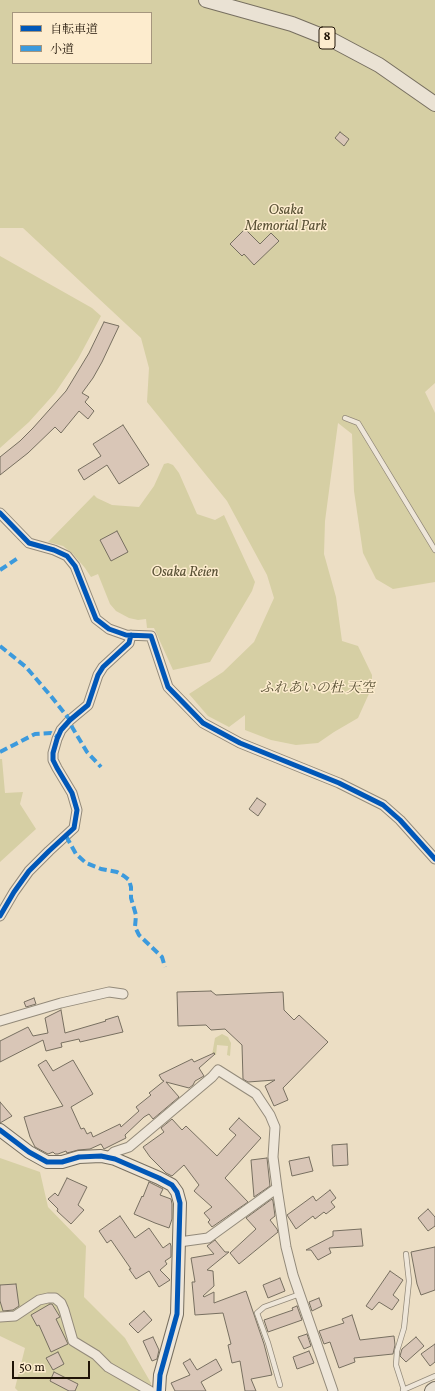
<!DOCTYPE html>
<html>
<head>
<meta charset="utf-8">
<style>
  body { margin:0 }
  #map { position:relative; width:435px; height:1391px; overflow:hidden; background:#ecdec4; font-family:Vollkorn,"Noto Serif JP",serif }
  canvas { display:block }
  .legend { position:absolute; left:12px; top:12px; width:140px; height:52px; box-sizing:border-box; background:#fdecce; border:1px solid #a5967e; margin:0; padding:5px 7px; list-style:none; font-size:12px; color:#201407 }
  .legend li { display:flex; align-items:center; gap:8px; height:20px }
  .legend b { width:20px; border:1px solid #a5967e }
  .scale { position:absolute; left:12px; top:1361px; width:78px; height:18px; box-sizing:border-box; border:2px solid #201407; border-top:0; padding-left:5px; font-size:12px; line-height:14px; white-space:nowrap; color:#201407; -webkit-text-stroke:3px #fdecce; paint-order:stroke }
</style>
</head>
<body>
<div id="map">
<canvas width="435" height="1391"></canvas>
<ul class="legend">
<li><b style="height:5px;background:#0057b8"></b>自転車道</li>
<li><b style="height:5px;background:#3c9add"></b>小道</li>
</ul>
<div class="scale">50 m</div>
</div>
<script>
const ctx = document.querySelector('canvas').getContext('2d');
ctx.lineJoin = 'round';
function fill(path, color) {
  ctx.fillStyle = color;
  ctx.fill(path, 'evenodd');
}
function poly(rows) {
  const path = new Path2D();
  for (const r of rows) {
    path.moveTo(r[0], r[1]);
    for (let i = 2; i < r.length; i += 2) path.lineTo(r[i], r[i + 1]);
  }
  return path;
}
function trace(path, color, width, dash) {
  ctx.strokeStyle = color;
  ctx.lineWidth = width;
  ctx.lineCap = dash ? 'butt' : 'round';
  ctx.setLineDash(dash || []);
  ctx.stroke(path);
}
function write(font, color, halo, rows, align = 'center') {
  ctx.font = font + ' Vollkorn,"Noto Serif JP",serif';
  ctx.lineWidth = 3;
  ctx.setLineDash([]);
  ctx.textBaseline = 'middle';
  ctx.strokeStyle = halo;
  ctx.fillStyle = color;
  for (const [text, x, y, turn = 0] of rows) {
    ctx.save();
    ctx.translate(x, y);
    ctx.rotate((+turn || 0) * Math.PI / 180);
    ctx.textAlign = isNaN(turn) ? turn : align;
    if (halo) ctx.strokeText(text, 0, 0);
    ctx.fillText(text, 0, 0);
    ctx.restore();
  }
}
fill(poly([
  [0,0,435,0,435,383,425,392,435,413,435,582,393,589,376,579,363,553,354,491,352,434,338,423,325,521,324,554,336,597,342,641,358,646,372,675,372,687,358,718,334,732,318,743,296,745,271,740,245,730,245,715,229,727,208,716,189,694,223,672,254,642,274,598,267,575,227,501,147,402,149,368,141,338,23,228,0,228],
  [13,13,151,13,151,63,13,63],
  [0,256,92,308,101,316,78,359,55,393,29,422,0,448],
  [168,463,173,465,179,473,197,514,215,520,224,515,255,582,252,591,210,662,173,670,154,628,147,628,146,619,138,620,129,618,116,611,110,604,98,574,91,577,85,568,73,554,63,546,48,542,94,495,97,498,112,505,139,507,154,486,164,464],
  [0,759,2,759,5,793,23,792,20,804,36,829,0,862],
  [222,1034,228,1037,231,1043,230,1056,227,1055,228,1046,217,1045,216,1055,212,1055,215,1038],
  [0,1158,40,1172,48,1207,86,1246,84,1297,125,1338,151,1383,150,1391,18,1391,15,1388,25,1348,0,1336]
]), '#d6cfa4');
const building = poly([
  [340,132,349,139,344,146,335,138,340,132],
  [245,229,260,244,271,233,279,241,254,265,244,254,242,256,230,244,245,229],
  [104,322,119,326,102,362,93,378,82,393,89,397,85,402,94,411,88,419,79,411,61,433,55,427,28,453,0,475,0,457,20,441,33,428,66,391,89,353,104,322],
  [123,425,149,465,119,484,107,465,84,480,78,470,101,456,93,444,123,425],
  [117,531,128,552,111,561,100,540,117,531],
  [257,798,266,804,258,816,249,809,257,798],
  [211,991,216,995,283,992,284,1010,294,1020,299,1015,328,1042,283,1088,288,1100,274,1106,265,1086,275,1080,248,1082,243,1079,242,1045,225,1029,211,1030,206,1025,178,1026,177,992,211,991],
  [34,998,36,1004,26,1007,24,1002,34,998],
  [61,1010,65,1033,106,1021,105,1020,118,1016,123,1032,80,1042,79,1039,61,1043,62,1047,46,1051,43,1040,0,1062,0,1041,28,1027,33,1036,48,1033,45,1018,61,1010],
  [214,1053,215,1054,199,1068,204,1076,195,1081,193,1085,189,1088,166,1082,179,1097,153,1119,149,1114,144,1117,125,1135,126,1138,104,1149,101,1144,90,1149,78,1150,67,1153,66,1151,58,1154,55,1154,53,1152,48,1154,35,1147,30,1137,24,1117,63,1106,38,1065,46,1060,53,1071,73,1060,93,1094,71,1107,81,1129,84,1128,87,1134,91,1132,93,1137,120,1124,121,1127,139,1111,136,1107,151,1095,149,1093,164,1081,162,1080,159,1075,192,1059,194,1062,214,1053],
  [0,1102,12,1116,0,1123,0,1102],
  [239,1118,261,1138,225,1178,248,1202,212,1227,208,1222,210,1220,204,1213,212,1207,194,1191,199,1185,184,1165,172,1176,166,1173,150,1157,143,1147,164,1132,161,1128,172,1119,182,1130,186,1126,217,1156,236,1135,229,1129,239,1118],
  [347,1144,348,1165,333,1166,332,1145,347,1144],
  [309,1157,313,1171,292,1176,289,1161,309,1157],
  [267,1158,270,1186,254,1197,251,1160,267,1158],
  [67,1178,87,1187,78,1205,84,1210,71,1224,57,1211,58,1209,48,1199,55,1193,58,1196,67,1178],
  [149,1182,163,1189,160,1195,171,1199,172,1204,172,1219,169,1228,155,1223,134,1214,142,1196,143,1197,149,1182],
  [330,1190,336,1198,331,1202,335,1207,326,1214,324,1212,315,1219,313,1216,296,1229,287,1215,313,1196,316,1201,330,1190],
  [272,1199,273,1201,275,1216,270,1220,277,1229,278,1232,239,1264,230,1253,256,1229,246,1218,272,1199],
  [428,1209,435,1217,435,1226,428,1231,418,1218,428,1209],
  [120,1216,135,1238,149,1228,163,1248,170,1243,171,1246,171,1257,165,1261,167,1264,160,1270,170,1280,159,1287,149,1271,136,1279,129,1269,131,1269,111,1240,107,1243,99,1231,120,1216],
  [361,1229,363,1246,329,1248,331,1253,318,1260,311,1250,306,1250,333,1236,333,1231,361,1229],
  [215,1240,225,1252,229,1252,207,1270,213,1271,214,1286,203,1296,204,1297,214,1292,214,1303,246,1291,264,1344,272,1375,251,1379,256,1391,245,1391,240,1361,232,1363,228,1345,231,1344,223,1313,195,1315,192,1282,195,1282,191,1258,214,1254,207,1246,215,1240],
  [435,1247,435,1290,421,1295,417,1284,411,1252,435,1247],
  [390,1271,403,1280,393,1295,399,1300,392,1310,379,1302,372,1310,366,1306,390,1271],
  [280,1278,285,1291,268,1298,263,1285,280,1278],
  [16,1284,19,1306,13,1310,3,1311,0,1301,0,1285,16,1284],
  [319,1298,322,1306,312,1311,309,1302,319,1298],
  [50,1304,52,1304,60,1317,56,1319,68,1344,51,1352,39,1325,37,1326,31,1315,50,1304],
  [297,1306,302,1320,268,1332,264,1320,293,1310,292,1308,297,1306],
  [144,1311,152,1320,138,1333,129,1324,144,1311],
  [352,1315,360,1340,394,1336,395,1345,393,1354,354,1358,355,1362,339,1368,330,1342,324,1344,319,1331,344,1323,342,1319,352,1315],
  [307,1334,311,1346,304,1349,298,1337,307,1334],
  [153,1337,159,1350,157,1359,152,1361,143,1341,153,1337],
  [416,1337,424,1346,406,1362,400,1356,402,1349,416,1337],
  [435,1344,435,1362,430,1366,421,1354,435,1344],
  [309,1351,314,1363,297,1369,293,1357,309,1351],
  [58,1352,64,1364,53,1370,46,1358,58,1352],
  [190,1359,197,1370,216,1359,222,1370,201,1382,206,1391,175,1391,171,1383,190,1375,183,1363,190,1359],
  [54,1372,78,1384,75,1391,69,1391,50,1381,54,1372]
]);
fill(building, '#d9c6b7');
trace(building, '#776f60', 1);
const lane = poly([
  [345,418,358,423,435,550],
  [280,1385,268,1343,257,1313,264,1307,300,1294],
  [403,1390,435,1376],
  [404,1390,396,1365,397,1351,404,1328,409,1281,406,1254]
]);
const street = poly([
  [0,513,29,543,54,550,67,556,75,566,96,619,109,629,126,635,151,636,168,687,203,723,240,743,339,783,383,805,400,820,435,859],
  [0,916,14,892,29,871,49,851,74,828,77,810,72,793,57,768,53,760,53,753,57,739,61,730,70,720,88,705,98,675,103,667,129,643,131,635],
  [0,1021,61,1003,109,992,123,994],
  [109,1157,114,1152,129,1147,212,1077,218,1070,256,1094,270,1115,275,1127,273,1157,277,1188],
  [179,1242,208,1238,277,1188,286,1247,293,1275,333,1391],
  [0,1317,15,1316,39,1300,48,1298,55,1298,61,1303,64,1310,73,1341,96,1355,108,1367,150,1391]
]);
const secondary = poly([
  [0,1130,29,1152,47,1162,62,1162,79,1157,101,1156,115,1159,159,1178,172,1185,177,1192,180,1203,177,1314,160,1375,159,1391]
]);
const primary = poly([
  [206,0,292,24,332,40,379,65,435,104],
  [432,1391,435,1389]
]);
trace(lane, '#938a7a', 6);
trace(street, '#938a7a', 11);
trace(secondary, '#776f60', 14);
trace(primary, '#776f60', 16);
trace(lane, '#eee6d9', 4.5);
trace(street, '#eee6d9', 9);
trace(secondary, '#eee6d9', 12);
trace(primary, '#eae2d4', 14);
trace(poly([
  [0,570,18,558],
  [0,646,26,667,50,695,70,720,72,727,87,752,101,767],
  [0,752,35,734,51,733,58,737],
  [66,836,76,854,86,863,101,869,117,872,124,876,129,880,131,887,131,898,136,915,135,927,139,935,162,957,165,967]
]), '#3c9add', 4, [8, 4]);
trace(poly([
  [0,513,29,543,54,550,67,556,75,566,96,619,109,629,126,635,151,636,168,687,203,723,240,743,339,783,383,805,400,820,435,859],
  [0,916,14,892,29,871,49,851,74,828,77,810,72,793,57,768,53,760,53,753,57,739,61,730,70,720,88,705,98,675,103,667,129,643,131,635],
  [0,1130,29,1152,47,1162,62,1162,79,1157,101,1156,115,1159,159,1178,172,1185,177,1192,180,1203,177,1314,160,1375,159,1391]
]), '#0057b8', 5);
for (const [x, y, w] of [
  [327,38,16]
]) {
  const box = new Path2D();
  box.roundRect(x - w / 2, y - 11, w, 22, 3);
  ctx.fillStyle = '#fdecce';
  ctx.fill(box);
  trace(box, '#201407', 1);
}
write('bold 13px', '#201407', null, [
  ["8",327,38]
]);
write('italic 14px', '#595135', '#fdecce', [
  ["Osaka",286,211],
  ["Memorial Park",286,227],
  ["Osaka Reien",185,573],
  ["ふれあいの杜 天空",317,689]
]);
</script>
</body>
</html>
